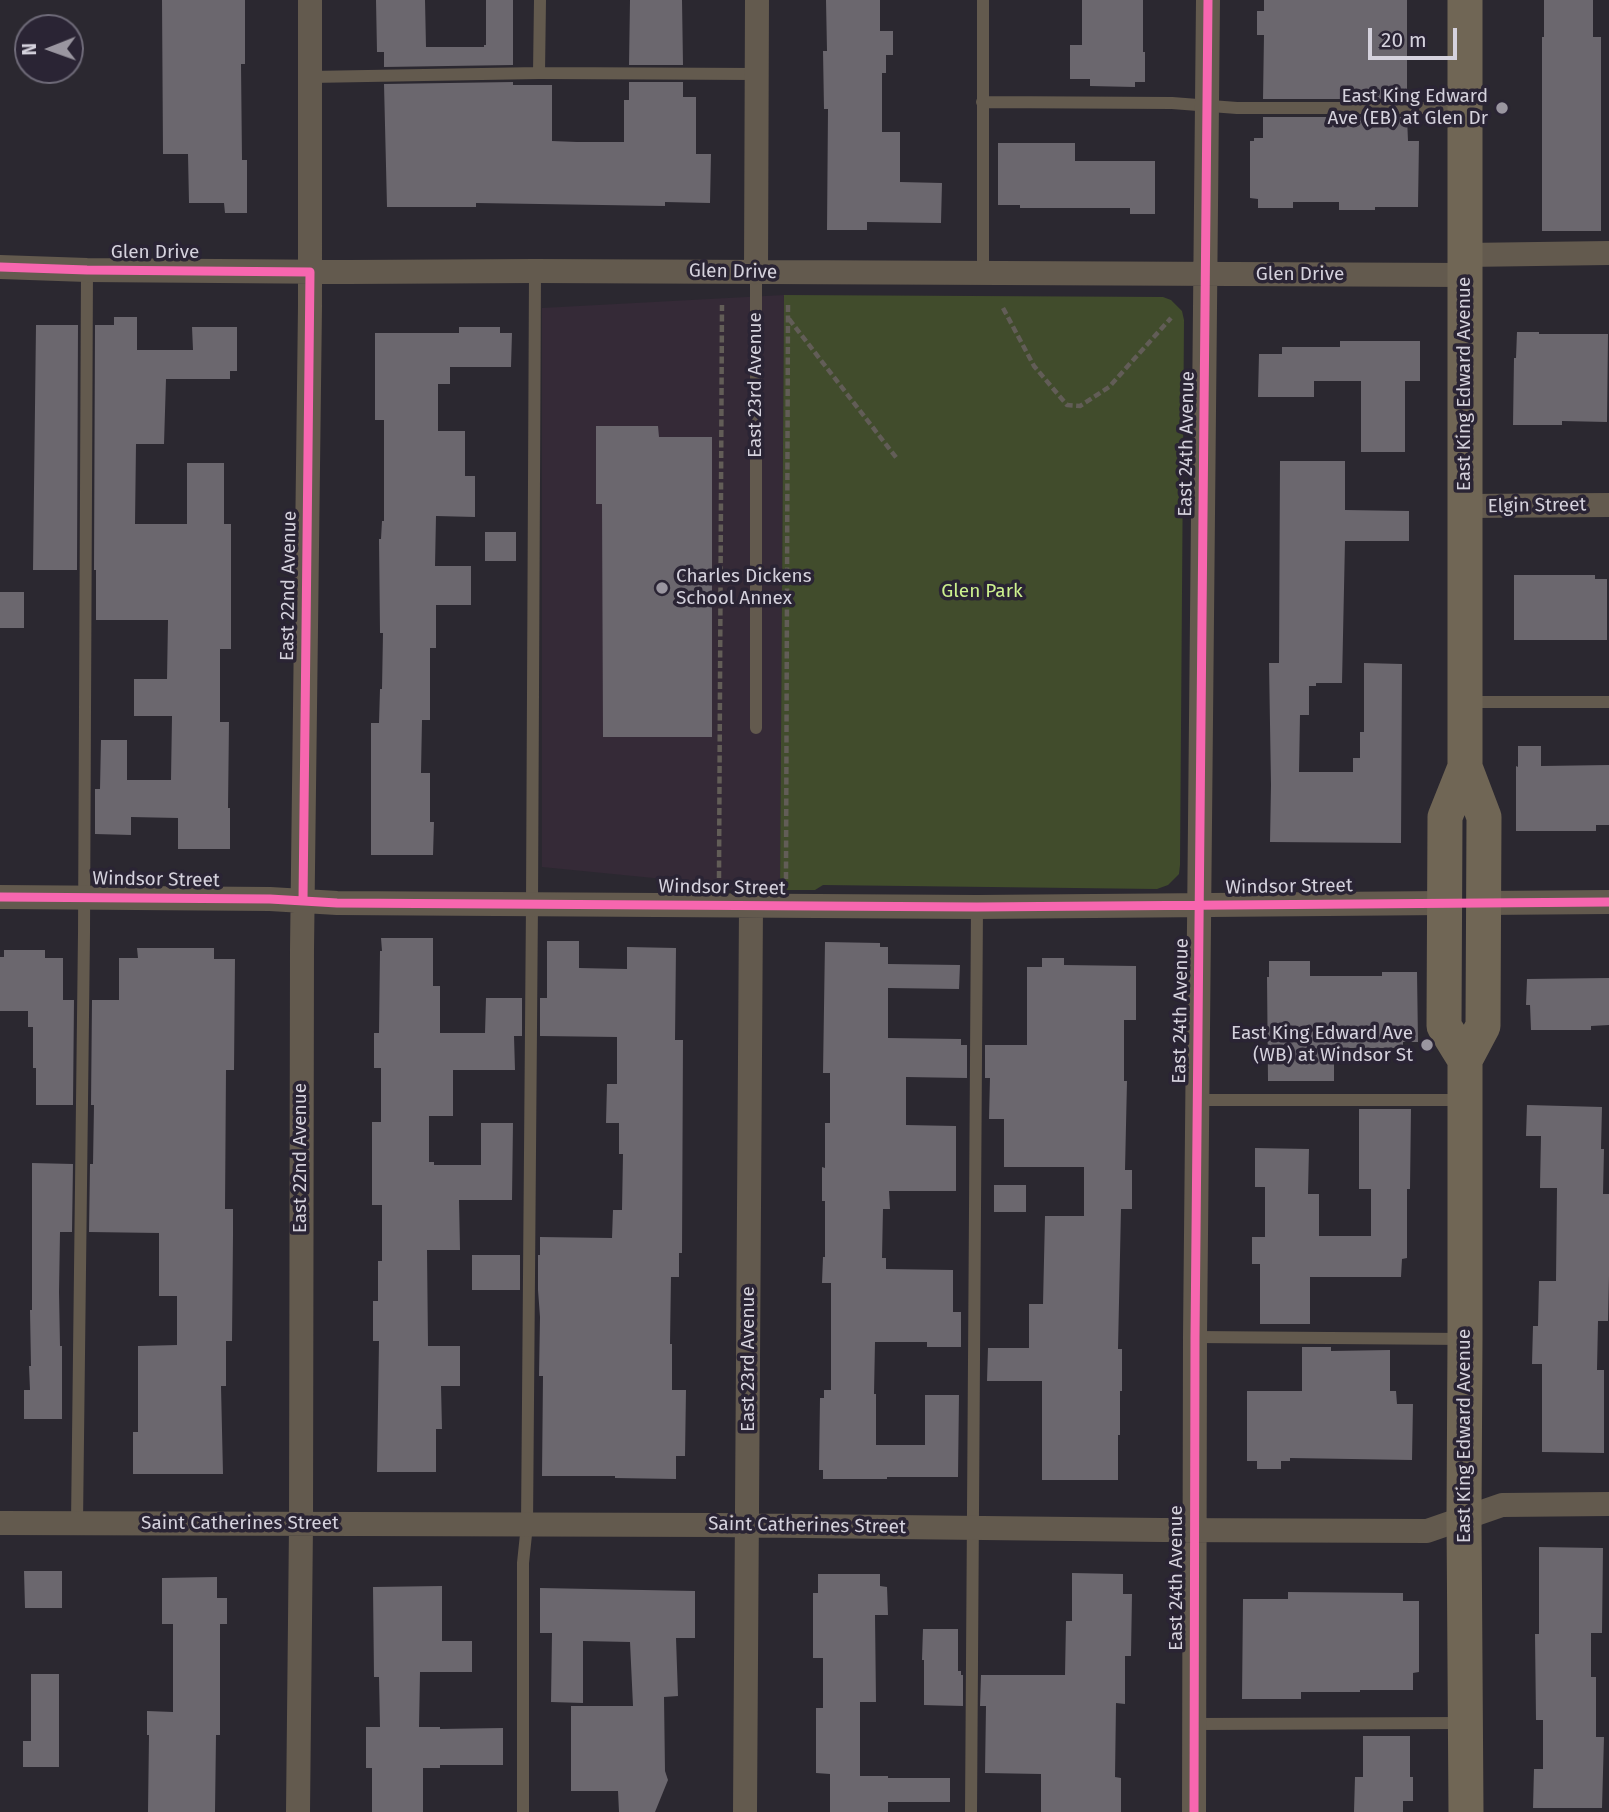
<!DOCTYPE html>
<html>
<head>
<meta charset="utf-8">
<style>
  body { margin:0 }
  #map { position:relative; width:1609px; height:1812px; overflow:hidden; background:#2b2830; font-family:"Fira Sans",sans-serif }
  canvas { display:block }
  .north { position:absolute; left:14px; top:14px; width:70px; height:70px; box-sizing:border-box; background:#2a2434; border:2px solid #6e6a78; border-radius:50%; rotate:269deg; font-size:19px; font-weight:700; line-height:28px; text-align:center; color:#d5d2dd }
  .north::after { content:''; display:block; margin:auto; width:24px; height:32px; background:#9a96a0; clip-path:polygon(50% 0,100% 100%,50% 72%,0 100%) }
  .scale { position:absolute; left:1368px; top:28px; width:89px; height:32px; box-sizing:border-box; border:4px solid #d5d2dd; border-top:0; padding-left:9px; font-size:21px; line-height:24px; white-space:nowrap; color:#d5d2dd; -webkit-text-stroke:5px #2a2434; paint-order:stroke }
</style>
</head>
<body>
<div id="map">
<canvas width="1609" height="1812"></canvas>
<div class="north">N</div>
<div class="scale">20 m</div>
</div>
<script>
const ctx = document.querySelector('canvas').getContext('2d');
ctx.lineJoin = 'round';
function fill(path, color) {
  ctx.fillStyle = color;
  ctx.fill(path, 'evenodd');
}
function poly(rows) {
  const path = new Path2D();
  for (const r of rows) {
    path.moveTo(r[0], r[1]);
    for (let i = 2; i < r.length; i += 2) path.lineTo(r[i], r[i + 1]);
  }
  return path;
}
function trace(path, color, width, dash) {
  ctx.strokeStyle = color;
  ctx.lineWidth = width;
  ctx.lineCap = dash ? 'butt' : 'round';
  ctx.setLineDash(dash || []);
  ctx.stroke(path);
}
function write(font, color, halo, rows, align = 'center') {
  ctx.font = font + ' "Fira Sans",sans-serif';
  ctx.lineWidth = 7;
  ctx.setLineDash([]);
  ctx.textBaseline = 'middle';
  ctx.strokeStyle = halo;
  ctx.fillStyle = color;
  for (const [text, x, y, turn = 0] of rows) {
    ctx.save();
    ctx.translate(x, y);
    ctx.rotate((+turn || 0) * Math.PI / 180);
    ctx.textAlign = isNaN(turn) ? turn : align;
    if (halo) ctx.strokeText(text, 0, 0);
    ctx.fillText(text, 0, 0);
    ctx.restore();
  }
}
fill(poly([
  [784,295,780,890,688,890,674,880,542,867,542,308]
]), '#352a37');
fill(poly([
  [784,295,1163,297,1171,300,1182,311,1184,320,1180,865,1179,874,1168,885,1157,889,823,885,815,890,780,890]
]), '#414c2c');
fill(poly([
  [162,0,245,0,245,64,241,64,242,160,247,160,247,213,225,213,224,203,189,203,188,154,163,154],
  [376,0,425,0,426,47,484,47,484,45,486,45,486,0,513,0,513,65,384,67,384,52,377,52],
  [630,0,682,0,683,65,629,65],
  [826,0,880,0,880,31,893,31,893,55,886,55,886,73,882,73,882,132,900,132,900,182,942,183,941,223,867,222,867,230,827,230,828,109,824,109,823,51,827,51],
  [1082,0,1143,0,1143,52,1145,52,1145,82,1135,82,1135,87,1090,86,1090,79,1070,79,1070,45,1082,45],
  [1264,0,1407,0,1407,99,1263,99,1264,35,1257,35,1257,11,1264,11],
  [1544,0,1593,0,1593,37,1601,37,1601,231,1542,231,1542,37,1544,37],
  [513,82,513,85,552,85,552,141,577,142,624,142,624,100,629,100,629,82,683,82,683,97,696,97,696,154,711,154,710,203,665,202,665,206,476,203,476,207,387,207,384,84],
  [1263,117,1407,117,1408,141,1419,141,1418,207,1375,207,1375,210,1339,210,1339,202,1293,202,1293,208,1258,208,1258,199,1250,198,1250,141,1254,141,1254,138,1263,138],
  [998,143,1075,143,1075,161,1155,161,1155,214,1130,214,1130,208,1020,208,1020,205,998,205],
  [114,317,137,317,137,350,193,350,192,327,237,327,237,371,230,371,230,379,166,379,164,444,136,444,135,524,187,524,187,463,224,463,224,524,231,524,231,649,220,649,220,722,229,722,228,808,230,808,230,849,178,849,178,818,131,817,131,835,95,834,95,789,100,789,101,740,127,740,127,780,171,780,172,716,134,716,134,679,167,679,168,620,96,620,96,570,94,570,95,325,114,325],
  [36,325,78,325,77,570,33,570],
  [459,327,500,327,500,333,512,333,511,367,450,367,450,384,438,384,438,431,465,431,465,476,475,476,475,517,436,516,435,566,471,566,471,605,436,605,436,648,430,648,430,720,422,720,421,773,430,773,430,822,434,822,433,855,371,855,371,723,379,723,380,689,382,689,383,633,380,633,379,539,381,539,382,521,384,521,384,420,375,420,375,333,459,333],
  [1517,332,1539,332,1539,334,1608,334,1607,422,1562,421,1562,425,1513,425,1514,358,1516,358],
  [1340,341,1420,341,1420,381,1405,381,1405,452,1361,452,1361,381,1314,381,1314,397,1258,397,1259,354,1282,354,1282,347,1340,347],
  [596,426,658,426,659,437,712,437,712,737,603,737,602,504,596,504],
  [1280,461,1345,461,1345,510,1409,511,1409,541,1345,541,1342,683,1316,683,1316,686,1309,686,1309,715,1300,715,1299,772,1353,772,1353,758,1360,758,1360,732,1364,732,1364,663,1402,664,1401,843,1270,842,1271,785,1269,663,1279,663],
  [485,532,516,532,516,561,485,561],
  [1514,575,1595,575,1595,579,1607,579,1607,640,1514,640],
  [0,592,24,592,24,628,0,628],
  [1518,746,1541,746,1541,766,1609,765,1609,825,1596,825,1596,831,1516,831,1516,766,1518,767],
  [381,938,433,938,433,986,440,986,440,1033,485,1033,486,998,522,998,522,1036,514,1036,515,1070,453,1070,453,1116,429,1116,429,1162,434,1162,434,1165,481,1165,481,1123,513,1123,512,1200,459,1200,460,1250,427,1250,428,1346,460,1346,460,1386,441,1386,442,1429,436,1429,436,1472,377,1472,379,1341,373,1341,373,1301,378,1301,378,1261,382,1261,382,1205,372,1205,372,1122,381,1122,381,1068,374,1068,374,1033,379,1033,380,951,382,951],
  [547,941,579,941,579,968,627,969,627,947,676,948,675,1040,683,1040,682,1253,679,1253,679,1277,671,1277,670,1344,672,1344,672,1390,686,1390,685,1456,676,1456,676,1479,615,1478,615,1476,542,1476,543,1376,539,1376,540,1317,538,1290,538,1255,540,1255,540,1237,612,1238,613,1210,622,1210,623,1154,619,1154,619,1123,606,1123,607,1084,617,1084,617,1037,540,1036,540,998,547,998],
  [825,942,880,943,880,947,888,947,888,964,960,965,959,989,888,988,888,1038,961,1039,961,1045,967,1045,967,1078,906,1077,906,1125,956,1126,956,1191,889,1191,890,1209,883,1209,882,1258,886,1258,886,1269,953,1270,953,1312,961,1312,961,1347,927,1347,927,1342,875,1342,874,1394,876,1394,876,1445,925,1445,925,1395,959,1395,958,1477,887,1477,887,1479,823,1479,823,1470,819,1470,820,1398,824,1398,824,1390,831,1390,831,1283,822,1283,823,1257,825,1257,825,1201,822,1201,822,1167,825,1168,825,1123,830,1123,830,1073,823,1073],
  [137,948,214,948,214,959,235,959,234,1070,226,1070,225,1209,233,1209,233,1236,232,1341,226,1341,226,1386,221,1386,223,1474,133,1474,133,1432,138,1432,138,1346,177,1345,177,1296,159,1296,159,1233,89,1232,90,1164,93,1164,94,1105,91,1105,92,1000,119,1000,119,958,138,958],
  [4,950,45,950,45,958,63,958,63,1000,74,1000,73,1105,36,1105,36,1068,33,1068,33,1027,28,1027,28,1011,0,1011,0,957,4,957],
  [1042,958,1064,958,1064,965,1136,966,1136,1020,1124,1020,1124,1081,1127,1081,1125,1170,1132,1170,1132,1209,1121,1209,1118,1349,1122,1349,1122,1391,1120,1391,1120,1435,1118,1435,1118,1480,1042,1480,1042,1381,987,1381,988,1348,1029,1348,1029,1304,1043,1304,1045,1216,1084,1216,1084,1167,1004,1167,1004,1119,989,1119,990,1078,985,1078,985,1045,1027,1045,1027,967,1042,967],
  [1269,961,1310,961,1310,976,1382,976,1382,972,1417,972,1418,1042,1403,1042,1403,1048,1334,1048,1334,1081,1268,1081,1267,977,1269,977],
  [1609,978,1609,1025,1591,1026,1591,1030,1531,1030,1530,1005,1526,1005,1527,979],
  [1527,1105,1602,1107,1601,1149,1604,1149,1603,1194,1609,1194,1609,1276,1608,1321,1598,1321,1597,1370,1604,1370,1604,1453,1542,1452,1542,1364,1532,1364,1533,1326,1538,1326,1539,1281,1556,1281,1557,1188,1540,1188,1541,1136,1526,1136],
  [1359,1109,1411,1109,1410,1189,1407,1189,1407,1258,1402,1259,1401,1277,1310,1277,1310,1324,1260,1324,1260,1264,1252,1264,1252,1237,1265,1237,1265,1187,1255,1187,1255,1148,1309,1149,1308,1194,1319,1194,1319,1236,1371,1236,1371,1189,1359,1189],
  [32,1163,73,1164,72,1232,60,1232,59,1292,60,1346,62,1346,62,1419,24,1419,24,1390,30,1390,29,1366,31,1366,30,1310,32,1310],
  [994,1185,1026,1185,1026,1212,994,1212],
  [472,1255,520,1255,520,1290,472,1290],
  [1302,1347,1331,1347,1331,1351,1390,1350,1390,1391,1396,1391,1397,1404,1413,1404,1412,1460,1290,1458,1290,1461,1281,1461,1281,1469,1257,1469,1257,1461,1247,1461,1247,1391,1302,1391],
  [1539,1547,1603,1548,1602,1633,1591,1633,1591,1677,1596,1677,1596,1737,1604,1737,1602,1808,1533,1808,1534,1769,1543,1769,1543,1720,1536,1720,1535,1634,1539,1634],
  [24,1571,62,1571,62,1608,25,1608],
  [1072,1573,1123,1574,1123,1594,1132,1594,1131,1656,1125,1656,1125,1704,1116,1703,1115,1777,1121,1778,1121,1812,1041,1812,1041,1774,985,1773,986,1706,980,1706,981,1675,1065,1675,1066,1621,1072,1621],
  [818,1574,880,1574,880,1586,887,1587,888,1615,875,1615,876,1702,860,1702,860,1776,888,1776,888,1778,950,1778,950,1802,888,1802,888,1812,830,1812,830,1774,816,1773,816,1708,823,1708,823,1658,813,1658,813,1593,818,1593],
  [217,1577,217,1598,227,1598,227,1624,220,1624,220,1735,216,1735,215,1812,148,1812,149,1735,147,1735,147,1711,173,1712,173,1624,162,1624,162,1578],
  [442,1586,442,1641,472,1641,472,1672,420,1672,419,1727,440,1727,440,1729,503,1728,503,1765,440,1765,440,1768,423,1768,423,1812,372,1812,372,1768,366,1768,366,1727,380,1727,379,1677,374,1677,373,1587],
  [540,1588,695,1591,695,1638,676,1638,678,1696,664,1697,665,1771,668,1780,655,1812,619,1812,618,1791,571,1791,571,1706,633,1706,630,1642,583,1641,583,1703,551,1702,552,1633,540,1633],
  [1288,1592,1403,1593,1403,1601,1419,1601,1419,1672,1413,1673,1413,1690,1360,1690,1360,1692,1301,1692,1301,1699,1242,1699,1243,1599,1288,1599],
  [923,1629,958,1629,958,1671,961,1671,961,1675,963,1675,963,1706,924,1705,924,1660,922,1660],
  [31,1674,59,1674,59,1767,23,1767,23,1741,31,1741],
  [1363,1736,1410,1736,1410,1777,1413,1777,1413,1801,1403,1801,1403,1812,1354,1812,1355,1777,1363,1777]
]), '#6b676e');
trace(poly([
  [1003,308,1034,366,1067,405,1080,406,1109,387,1171,318],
  [789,319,898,460],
  [719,878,722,305],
  [786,879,788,304]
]), '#625d57', 4.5, [7, 3.5]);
trace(poly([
  [983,0,983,274],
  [539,73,540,0],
  [310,77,539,73,757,74],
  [982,102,1172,103,1237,108,1464,108],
  [756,273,756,728],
  [1466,702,1609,702],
  [1198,1100,1463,1100],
  [1195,1337,1465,1339],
  [77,1523,84,933,87,270],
  [1195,1724,1462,1723],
  [523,1812,523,1563,527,1525,532,903,535,271],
  [971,1812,977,907]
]), '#635a4e', 12);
trace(poly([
  [1465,255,1609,253],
  [0,267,87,270,348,272,535,271,1465,275],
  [756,273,757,0],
  [1465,506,1609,505],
  [0,897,270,899,337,903,977,907,1444,903],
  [1484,903,1609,902],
  [0,1523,714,1525,1162,1530,1427,1531,1502,1505,1609,1504],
  [298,1812,301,1525,302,949,310,306,310,0],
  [745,1812,751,906],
  [1194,1812,1195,1337,1208,0]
]), '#635a4e', 24);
trace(poly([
  [1465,0,1465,767,1484,817,1483,1026,1465,1060,1465,1339,1464,1518,1466,1812],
  [1465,1060,1444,1026,1445,817,1465,767]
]), '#706655', 35);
trace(poly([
  [0,267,87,270,310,272,303,901],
  [0,897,270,899,337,903,977,907,1609,902],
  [1194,1812,1195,1337,1208,0]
]), '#f766af', 9);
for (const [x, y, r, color] of [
  [1502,108,7,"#9a96a0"],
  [662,588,7,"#9a96a0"],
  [1427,1045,7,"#9a96a0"]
]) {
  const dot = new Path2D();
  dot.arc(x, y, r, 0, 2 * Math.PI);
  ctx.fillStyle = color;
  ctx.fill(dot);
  trace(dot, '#2a2434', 2.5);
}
write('19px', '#d5d2dd', '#2a2434', [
  ["East King Edward",1488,97],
  ["Ave (EB) at Glen Dr",1488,119],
  ["Charles Dickens",676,577,"left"],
  ["School Annex",676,599,"left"],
  ["East King Edward Ave",1413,1034],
  ["(WB) at Windsor St",1413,1056]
], 'right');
write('19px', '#d5d2dd', '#2a2434', [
  ["Glen Drive",155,253],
  ["Glen Drive",733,272,1],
  ["Glen Drive",1300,275],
  ["East King Edward Avenue",1465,384,-90],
  ["East 23rd Avenue",756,385,-90],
  ["East 24th Avenue",1187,444,-89],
  ["Elgin Street",1537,506,-1],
  ["East 22nd Avenue",289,586,-89],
  ["Windsor Street",156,880,1],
  ["Windsor Street",1289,887,-1],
  ["Windsor Street",722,888,1],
  ["East 24th Avenue",1181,1011,-89],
  ["East 22nd Avenue",301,1158,-90],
  ["East 23rd Avenue",749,1359,-90],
  ["East King Edward Avenue",1465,1436,-90],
  ["Saint Catherines Street",240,1524],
  ["Saint Catherines Street",807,1526,1],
  ["East 24th Avenue",1177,1578,-90]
]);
write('19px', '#cdf18e', '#2a2434', [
  ["Glen Park",982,592]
]);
</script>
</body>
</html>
